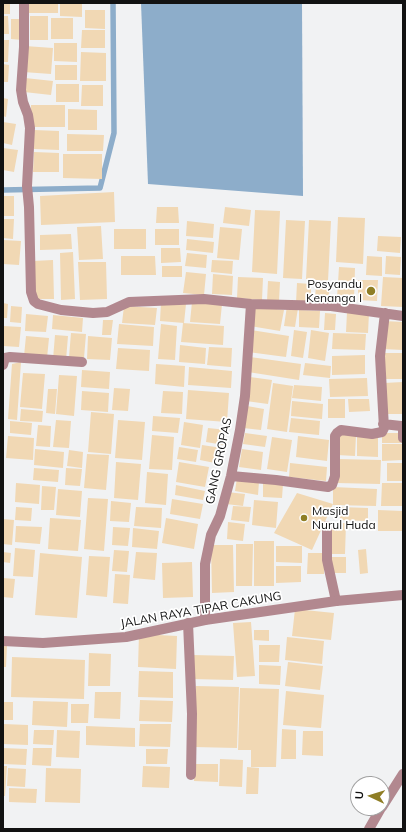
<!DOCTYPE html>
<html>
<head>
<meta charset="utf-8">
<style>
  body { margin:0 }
  #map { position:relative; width:406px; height:832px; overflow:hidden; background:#f1f2f3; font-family:Mulish,sans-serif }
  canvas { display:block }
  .frame { position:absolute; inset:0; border:4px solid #121212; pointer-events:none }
  .north { position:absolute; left:350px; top:776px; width:40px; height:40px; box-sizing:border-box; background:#fff; border:1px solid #a0a0a0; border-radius:50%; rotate:274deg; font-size:11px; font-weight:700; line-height:16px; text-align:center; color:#121212 }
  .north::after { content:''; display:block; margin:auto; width:14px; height:18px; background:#8f7e25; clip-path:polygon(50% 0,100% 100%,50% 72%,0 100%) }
</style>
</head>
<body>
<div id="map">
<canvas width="406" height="832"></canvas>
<div class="frame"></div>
<div class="north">U</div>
</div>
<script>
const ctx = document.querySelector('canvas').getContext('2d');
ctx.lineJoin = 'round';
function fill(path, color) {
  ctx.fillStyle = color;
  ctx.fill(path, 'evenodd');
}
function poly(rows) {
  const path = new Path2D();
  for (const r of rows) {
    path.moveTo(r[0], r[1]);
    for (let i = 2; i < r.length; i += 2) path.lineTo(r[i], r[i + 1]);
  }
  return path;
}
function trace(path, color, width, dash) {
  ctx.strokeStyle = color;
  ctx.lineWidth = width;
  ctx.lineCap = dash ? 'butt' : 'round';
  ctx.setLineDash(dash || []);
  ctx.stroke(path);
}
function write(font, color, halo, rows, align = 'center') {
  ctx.font = font + ' Mulish,sans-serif';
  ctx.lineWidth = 3.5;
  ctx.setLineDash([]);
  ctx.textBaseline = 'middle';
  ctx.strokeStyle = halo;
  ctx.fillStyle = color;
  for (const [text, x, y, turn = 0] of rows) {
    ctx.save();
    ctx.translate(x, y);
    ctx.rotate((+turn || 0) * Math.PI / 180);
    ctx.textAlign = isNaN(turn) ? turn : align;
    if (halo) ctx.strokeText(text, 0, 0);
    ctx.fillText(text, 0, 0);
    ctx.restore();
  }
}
fill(poly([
  [141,3,302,3,303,196,148,184]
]), '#8dadca');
trace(poly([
  [3,190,100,188,114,133,113,3]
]), '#8dadca', 5.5);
fill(poly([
  [3,3,10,3,10,14,3,14],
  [27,3,58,3,58,13,27,13],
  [60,4,82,4,82,17,60,16],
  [85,10,105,10,105,29,85,28],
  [3,16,8,16,9,34,3,34],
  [30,16,48,16,48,40,30,40],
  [51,18,73,18,73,39,51,39],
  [11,19,22,19,22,40,11,39],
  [82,30,105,30,105,48,81,48],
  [3,40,9,40,8,62,3,62],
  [54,43,77,43,77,62,54,61],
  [25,46,53,48,51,74,23,72],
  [81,52,106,53,106,81,80,81],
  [3,64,9,65,8,82,3,82],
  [55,65,77,65,77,80,55,80],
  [25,78,53,81,51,95,24,92],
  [56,84,79,84,79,102,56,102],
  [82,85,103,85,103,106,81,106],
  [3,98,8,99,6,117,3,116],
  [31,105,65,105,65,127,31,127],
  [68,109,97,110,97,130,68,130],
  [3,122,16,124,12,145,3,143],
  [34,130,59,131,59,150,34,149],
  [67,134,104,135,103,151,67,151],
  [3,148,18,150,14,172,3,170],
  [34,152,59,153,59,172,33,172],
  [63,154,102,154,102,179,63,178],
  [114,192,115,222,41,225,40,196],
  [3,196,14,196,14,216,3,216],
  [157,207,178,207,179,223,156,223],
  [225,207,251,210,249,226,223,223],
  [255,210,280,211,277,274,252,272],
  [338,217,365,218,363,264,336,262],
  [3,219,14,219,13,239,3,238],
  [286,220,305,221,302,279,283,278],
  [309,220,331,221,328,281,306,279],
  [187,221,214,224,213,238,186,236],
  [101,226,103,259,79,260,77,227],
  [220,227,242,229,239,260,217,258],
  [114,229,146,229,146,249,114,249],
  [155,229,179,229,179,245,155,245],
  [71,234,72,249,40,250,40,235],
  [378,236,401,237,400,253,377,251],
  [187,239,214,242,213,253,186,250],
  [3,240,21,241,19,265,3,264],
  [161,248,180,248,181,262,161,263],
  [73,252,75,299,61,300,60,253],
  [187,253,207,255,206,268,185,266],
  [121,256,155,256,156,275,121,275],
  [367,256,382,257,382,276,366,275],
  [386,256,401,257,400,275,385,274],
  [53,260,54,299,34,299,33,261],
  [212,260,233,261,232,274,211,272],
  [78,262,106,262,107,299,80,300],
  [162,266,182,266,182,277,162,277],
  [339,267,355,268,354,299,337,298],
  [186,272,206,274,204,295,183,293],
  [213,274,233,276,232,295,212,294],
  [238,277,263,278,262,300,237,298],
  [383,277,403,278,403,307,381,306],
  [358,280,378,280,377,301,358,300],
  [268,281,280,282,279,301,267,301],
  [316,282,330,283,328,303,315,302],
  [297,283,311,284,311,303,296,303],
  [161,302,186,304,184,323,160,321],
  [192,302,222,304,220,324,190,322],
  [3,303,8,304,7,318,3,318],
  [11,306,22,307,21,323,10,322],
  [124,306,157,308,155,325,122,323],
  [253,306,284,310,280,331,250,326],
  [287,306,298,308,295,327,284,326],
  [299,310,320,311,319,328,299,327],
  [347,312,369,313,368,333,346,332],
  [325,313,336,314,335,330,324,330],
  [26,314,48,316,46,332,25,331],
  [53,315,83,318,82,332,52,329],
  [103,320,113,320,111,335,102,335],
  [384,321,403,322,403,350,383,349],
  [183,323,224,326,223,345,181,342],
  [119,324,154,327,153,346,117,344],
  [161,324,177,326,175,360,158,359],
  [3,326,21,327,19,347,3,346],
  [251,330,289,336,286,357,248,352],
  [294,330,307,332,303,358,291,356],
  [311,330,329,333,325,361,308,358],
  [71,333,86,334,84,358,69,357],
  [333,333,366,334,365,350,332,349],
  [55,335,68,336,66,360,53,359],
  [26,336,49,338,47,358,24,356],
  [88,336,112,338,110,360,87,359],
  [180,345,206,348,205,364,179,362],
  [209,347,232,348,231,367,207,365],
  [118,348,150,350,149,371,116,369],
  [382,353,403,353,403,379,382,379],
  [365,355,365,374,332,375,332,356],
  [250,357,301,364,299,380,248,372],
  [21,362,17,420,8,419,12,364],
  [305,363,331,366,330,378,303,375],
  [156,364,185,366,184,387,155,384],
  [189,367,232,371,231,388,188,385],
  [82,370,110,372,109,389,81,387],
  [23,373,45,374,42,409,20,407],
  [59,375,77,376,74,416,56,414],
  [250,377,272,380,268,404,246,401],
  [367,378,368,396,330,397,329,379],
  [403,382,403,414,385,414,384,383],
  [273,383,293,386,287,432,267,429],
  [294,385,322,387,321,401,292,398],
  [114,388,130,389,128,411,112,410],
  [48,389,57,389,55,414,46,413],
  [188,390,229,393,227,422,186,419],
  [82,391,109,393,108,412,81,410],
  [163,391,183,392,182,414,161,413],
  [328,399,345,399,345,418,328,418],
  [348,399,369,399,370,411,349,412],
  [292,401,323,404,322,419,291,416],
  [247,406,264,409,261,430,243,428],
  [21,409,43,411,42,422,20,421],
  [91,412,114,414,111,454,88,452],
  [153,416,180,418,178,433,152,431],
  [291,418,320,421,319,435,289,432],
  [56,420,71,421,69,448,53,447],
  [118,420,145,422,142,460,115,458],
  [10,421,32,423,31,435,10,433],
  [184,422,203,425,200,448,181,445],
  [38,425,51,426,50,447,36,446],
  [208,428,227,430,224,445,206,442],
  [245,433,267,436,265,447,243,444],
  [382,433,402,433,402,443,382,443],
  [152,435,174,437,172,470,149,469],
  [338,435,356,435,355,456,337,455],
  [8,436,34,438,33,460,6,458],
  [298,436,329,440,327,461,296,457],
  [357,436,378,436,378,457,357,456],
  [272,437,292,440,287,472,267,469],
  [382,444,403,444,403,460,382,461],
  [202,445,222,448,220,464,200,460],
  [179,447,198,450,196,462,177,459],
  [35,449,64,452,63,468,34,465],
  [242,449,263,452,261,470,239,467],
  [69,450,83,452,82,468,67,466],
  [87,454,109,455,106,490,84,488],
  [338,459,381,460,380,484,337,483],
  [116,462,141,464,138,500,114,498],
  [179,462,209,467,205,487,176,482],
  [290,463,327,467,326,481,289,477],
  [387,463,403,463,403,481,387,481],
  [34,468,59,470,58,482,33,480],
  [66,468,82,469,80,486,65,485],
  [147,472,168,474,166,505,145,503],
  [237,478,259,482,258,495,235,491],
  [16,483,40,485,39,504,15,502],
  [263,483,283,484,282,498,263,497],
  [382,483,403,483,403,506,381,506],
  [176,485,205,491,203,500,175,495],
  [42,486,56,487,54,510,41,510],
  [333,487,377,489,376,506,333,505,333,504,312,550,274,533,297,493,333,504],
  [58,489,82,491,80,517,56,515],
  [227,492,245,494,243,506,226,504],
  [88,498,108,499,104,551,84,549],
  [172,499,203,504,200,519,170,514],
  [254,500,278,502,276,528,252,525],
  [111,501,131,503,129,522,110,521],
  [233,506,251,507,249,522,231,520],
  [16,507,32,508,31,521,15,520],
  [136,507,162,508,161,528,134,526],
  [340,507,368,508,368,521,340,520],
  [378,510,403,511,403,531,378,531],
  [50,518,81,520,78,551,48,549],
  [166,518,198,524,194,549,162,543],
  [3,519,14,520,12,545,3,544],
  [228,522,245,524,243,541,227,539],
  [330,523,346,523,345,554,329,554],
  [16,526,42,527,40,544,15,542],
  [113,527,130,528,128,546,112,545],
  [133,528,159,531,157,549,132,547],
  [254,541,274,541,274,586,254,586],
  [236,544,253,544,252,586,236,586],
  [211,545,233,545,234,592,212,593],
  [276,546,302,546,302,563,276,562],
  [15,548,35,550,33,577,13,576],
  [366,549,368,573,360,574,358,550],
  [114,550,129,551,127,572,112,571],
  [3,552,11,553,10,563,3,562],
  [136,552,157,553,155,580,133,578],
  [40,553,82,557,77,618,35,615],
  [308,553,324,553,324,574,307,574],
  [89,556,110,557,107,597,86,595],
  [330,557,346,557,346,573,330,573],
  [192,562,193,597,163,598,162,563],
  [276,566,301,566,301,582,276,583],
  [115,574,130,575,128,604,113,603],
  [3,578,15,579,13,598,3,597],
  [295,609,334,613,331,640,292,636],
  [251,622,255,676,237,677,233,623],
  [254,630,269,630,269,641,254,640],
  [139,634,177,636,176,669,138,667],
  [287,637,324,641,322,664,285,660],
  [259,645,280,645,279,662,259,662],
  [3,646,7,646,6,667,3,667],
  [89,653,111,654,110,686,88,686],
  [193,655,234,656,233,680,192,679],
  [12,657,85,660,84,699,11,697],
  [288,662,323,666,320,690,285,686],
  [259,665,281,666,280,685,259,684],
  [139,671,173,672,173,698,138,697],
  [196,686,239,687,237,748,194,747],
  [240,688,279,689,276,767,251,767,251,750,238,750],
  [286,691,324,695,321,728,283,725],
  [95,692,121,692,120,719,94,718],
  [140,700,173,701,172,722,139,721],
  [33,701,68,702,67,727,32,725],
  [3,702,13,702,13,720,3,720],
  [71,704,89,704,88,723,71,723],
  [3,724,28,725,28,745,3,744],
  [140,724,171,724,170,747,139,746],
  [86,726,135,728,135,747,86,745],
  [282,729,296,730,296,759,281,759],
  [34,730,54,730,53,745,33,744],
  [57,730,80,731,79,758,56,757],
  [303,731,323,731,323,756,302,755],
  [3,748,27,749,26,765,3,764],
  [33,748,52,748,51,766,32,765],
  [146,749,168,749,167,764,146,764],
  [220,759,243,760,242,787,219,786],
  [195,764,218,764,218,782,194,781],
  [3,766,7,766,5,796,3,796],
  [143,766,170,767,169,788,142,787],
  [247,767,259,768,258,794,246,794],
  [8,768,26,769,25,787,7,786],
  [46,768,81,769,80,803,45,802],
  [9,788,37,789,36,803,9,802]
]), '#f1d8b4');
trace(poly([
  [382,807,403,774],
  [369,829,381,808]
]), '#b2888f', 10);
trace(poly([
  [24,3,24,47,21,90,23,102,28,115,30,128,27,186,29,207,31,292,34,301,38,304,61,310,93,313,107,312,129,302,204,299,251,304,331,306,403,316],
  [3,365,5,358,10,357,82,362],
  [383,424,401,426,403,428,403,438],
  [231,476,276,480,328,487,332,485,335,476,335,436,337,433,341,430,372,434,382,432,384,428,380,356,385,313],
  [327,526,327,560,336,601],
  [205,620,205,564,211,535,220,516,231,476,240,430,245,396,251,304],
  [188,623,192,714,191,775]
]), '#b2888f', 10);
trace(poly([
  [3,641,43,643,126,637,205,620,336,601,403,595]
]), '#b2888f', 10);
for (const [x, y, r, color] of [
  [371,291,5,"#8f7e25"],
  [304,518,4,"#8f7e25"]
]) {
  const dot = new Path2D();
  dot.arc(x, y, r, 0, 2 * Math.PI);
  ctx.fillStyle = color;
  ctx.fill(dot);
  trace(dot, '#fff', 1.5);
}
write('12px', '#121212', '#fff', [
  ["Posyandu",362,284],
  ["Kenanga I",362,298],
  ["Masjid",312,511,"left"],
  ["Nurul Huda",312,525,"left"]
], 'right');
write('12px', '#121212', '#fff', [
  ["GANG GROPAS",219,461,-78],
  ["JALAN RAYA TIPAR CAKUNG",201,610,-10]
]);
</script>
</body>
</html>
